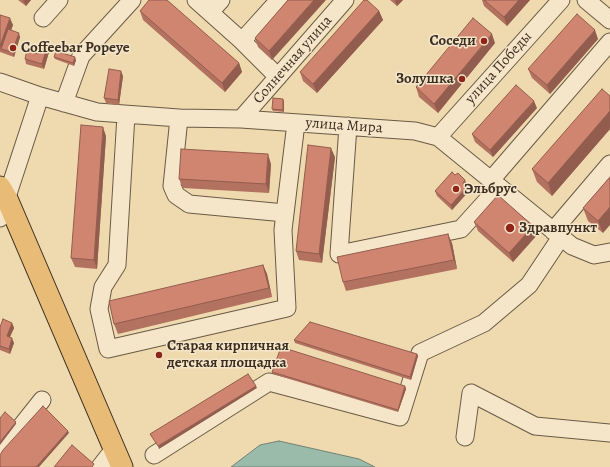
<!DOCTYPE html>
<html>
<head>
<meta charset="utf-8">
<style>
  body { margin:0 }
  canvas { display:block; background:#efd9ae }
</style>
</head>
<body>
<canvas width="610" height="467"></canvas>
<script>
const ctx = document.querySelector('canvas').getContext('2d');
ctx.lineJoin = 'round';
function fill(path, color) {
  ctx.fillStyle = color;
  ctx.fill(path, 'evenodd');
}
function poly(rows) {
  const path = new Path2D();
  for (const r of rows) {
    path.moveTo(r[0], r[1]);
    for (let i = 2; i < r.length; i += 2) path.lineTo(r[i], r[i + 1]);
  }
  return path;
}
function trace(path, color, width, dash) {
  ctx.strokeStyle = color;
  ctx.lineWidth = width;
  ctx.lineCap = dash ? 'butt' : 'round';
  ctx.setLineDash(dash || []);
  ctx.stroke(path);
}
function write(font, color, halo, rows, align = 'center') {
  ctx.font = font + ' Alegreya,serif';
  ctx.lineWidth = 3;
  ctx.setLineDash([]);
  ctx.textBaseline = 'middle';
  ctx.strokeStyle = halo;
  ctx.fillStyle = color;
  for (const [text, x, y, turn = 0] of rows) {
    ctx.save();
    ctx.translate(x, y);
    ctx.rotate((+turn || 0) * Math.PI / 180);
    ctx.textAlign = isNaN(turn) ? turn : align;
    if (halo) ctx.strokeText(text, 0, 0);
    ctx.fillText(text, 0, 0);
    ctx.restore();
  }
}
const water = poly([
  [279,441,359,459,375,467,231,467,260,445,279,441]
]);
fill(water, '#9abaaa');
trace(water, '#748274', 1);
const minor = poly([
  [196,0,242,41,278,77],
  [586,0,610,20],
  [210,12,221,0],
  [43,18,59,0],
  [242,41,279,0],
  [0,82,40,96,97,112,179,118,241,119,415,131,438,137,572,246,594,255,610,252],
  [64,103,81,56,132,0],
  [126,115,117,265,103,287,99,309,108,349,287,308,283,230,296,123],
  [179,118,172,186,176,195,189,204,285,213],
  [241,119,345,0],
  [348,126,339,254,461,229,499,187],
  [438,137,561,0],
  [491,180,610,42],
  [0,218,40,96],
  [553,231,610,164],
  [465,437,471,393,535,426,610,433],
  [0,453,42,400],
  [154,455,269,382,400,417,420,353,484,323,529,285,561,237],
  [100,467,114,449]
]);
const major = poly([
  [0,187,7,199,122,467]
]);
trace(minor, '#695a45', 19);
trace(major, '#3c2f22', 23);
trace(minor, '#f5e6ca', 17);
trace(major, '#e8bc77', 21);
fill(poly([
  [18,0,31,0,26,6],
  [288,0,272,60,258,47,255,38],
  [390,0,403,0,397,6],
  [482,0,530,0,507,26,484,6],
  [140,11,239,63,242,72,225,92,143,20],
  [379,11,383,20,317,93,303,81,300,72],
  [0,15,13,25,11,30,20,37,14,57,0,52],
  [598,39,550,94,532,78,528,69],
  [495,43,438,113,419,97,416,87],
  [49,52,44,69,26,64,25,59,38,54],
  [54,57,76,60,74,66,55,59],
  [123,76,119,105,106,103,104,98],
  [610,96,610,129,552,196,537,182,532,169],
  [283,99,284,102,284,112,273,111,272,109],
  [537,108,493,157,475,142,472,134],
  [106,136,97,269,75,267,71,258],
  [335,157,322,263,299,260,296,251],
  [271,164,269,193,183,188,179,179],
  [610,177,603,233,588,221,583,208],
  [467,185,466,186,469,191,452,210,437,196,435,191],
  [474,222,533,226,537,235,513,262,478,231],
  [452,243,457,269,346,291,343,282],
  [263,265,267,274,272,297,118,334,114,324],
  [12,323,14,328,10,337,14,343,10,354,0,350,0,327],
  [294,340,417,354,418,356,411,380,295,343],
  [272,372,405,386,406,389,398,412,273,374]
]), '#b37260');
fill(poly([
  [23,0,31,0,26,6],
  [314,0,326,0,272,60,269,51],
  [395,0,403,0,397,6],
  [519,0,530,0,507,26,504,17],
  [379,11,383,20,317,93,313,84],
  [10,18,13,25,4,50,1,49,3,54,0,46],
  [595,30,598,39,550,94,547,85],
  [19,33,20,37,14,57,12,52],
  [492,34,495,43,438,113,434,104],
  [47,47,49,52,44,69,42,64],
  [75,57,76,60,74,66,73,63],
  [239,63,242,72,225,92,222,83],
  [121,71,123,76,119,105,118,100],
  [283,99,284,102,284,112,283,110],
  [534,101,537,108,493,157,490,150],
  [610,111,610,129,552,196,548,183],
  [103,127,106,136,97,269,94,260],
  [331,148,335,157,322,263,319,254],
  [268,154,271,164,269,193,266,184],
  [465,180,467,185,465,188,463,183],
  [467,187,469,191,452,210,451,205],
  [610,207,610,225,603,233,598,221],
  [533,226,537,235,513,262,509,253],
  [448,234,452,243,457,269,454,260],
  [263,265,267,274,272,297,269,288],
  [12,323,14,328,8,341,7,336],
  [12,338,14,343,10,354,9,349],
  [417,354,418,356,411,380,410,377],
  [256,386,257,388,159,449,158,446],
  [405,386,406,389,398,412,398,410],
  [16,422,16,424,0,445,0,442],
  [68,431,69,433,39,467,36,467]
]), '#925d4e');
const building = poly([
  [149,0,167,0,239,63,222,83,140,11,149,0],
  [288,0,314,0,269,51,255,38,288,0],
  [364,0,367,0,379,11,313,84,300,72,364,0],
  [484,0,519,0,504,17,484,0],
  [577,14,595,30,547,85,528,69,577,14],
  [0,15,10,18,0,46,0,15],
  [473,18,492,34,434,104,416,87,473,18],
  [8,29,19,33,12,52,1,49,8,29],
  [41,45,47,47,42,64,25,59,27,50,38,54,41,45],
  [56,51,75,57,73,63,54,57,56,51],
  [109,69,121,71,118,100,104,98,109,69],
  [516,85,534,101,490,150,472,134,516,85],
  [602,89,610,96,610,111,548,183,532,169,602,89],
  [273,98,283,99,283,110,272,109,273,98],
  [81,125,103,127,94,260,71,258,81,125],
  [308,145,331,148,319,254,296,251,308,145],
  [181,149,268,154,266,184,179,179,181,149],
  [452,172,455,175,458,173,465,180,463,183,467,187,451,205,435,191,452,172],
  [610,177,610,207,598,221,583,208,610,177],
  [498,195,533,226,509,253,474,222,498,195],
  [448,234,454,260,343,282,337,257,448,234],
  [263,265,269,288,114,324,109,301,263,265],
  [3,319,12,323,7,336,12,338,9,349,0,346,0,327,3,319],
  [310,322,417,354,410,377,294,340,310,322],
  [281,347,405,386,398,410,272,372,281,347],
  [248,374,256,386,158,446,150,434,248,374],
  [43,406,68,431,36,467,0,467,0,455,3,450,43,406],
  [5,412,16,422,0,442,0,418,5,412],
  [72,445,94,464,92,467,54,467,72,445]
]);
fill(building, '#d08570');
trace(building, '#925d4e', 1);
for (const [x, y, r, color] of [
  [484,41,4,"#8f2418"],
  [13,48,4,"#8f2418"],
  [462,79,4,"#8f2418"],
  [456,189,4,"#8f2418"],
  [510,228,5,"#8f2418"],
  [159,355,4,"#8f2418"]
]) {
  const dot = new Path2D();
  dot.arc(x, y, r, 0, 2 * Math.PI);
  ctx.fillStyle = color;
  ctx.fill(dot);
  trace(dot, '#f5e6ca', 1.5);
}
write('bold 15px', '#3c2f22', '#f5e6ca', [
  ["Соседи",476,41,"right"],
  ["Coffeebar Popeye",21,48],
  ["Золушка",454,79,"right"],
  ["Эльбрус",464,189],
  ["Здравпункт",519,228],
  ["Старая кирпичная",167,346],
  ["детская площадка",167,363]
], 'left');
write('15px', '#3c2f22', '#f5e6ca', [
  ["Солнечная улица",293,60,-49],
  ["улица Победы",499,68,-48],
  ["улица Мира",344,126,4]
]);
</script>
</body>
</html>
